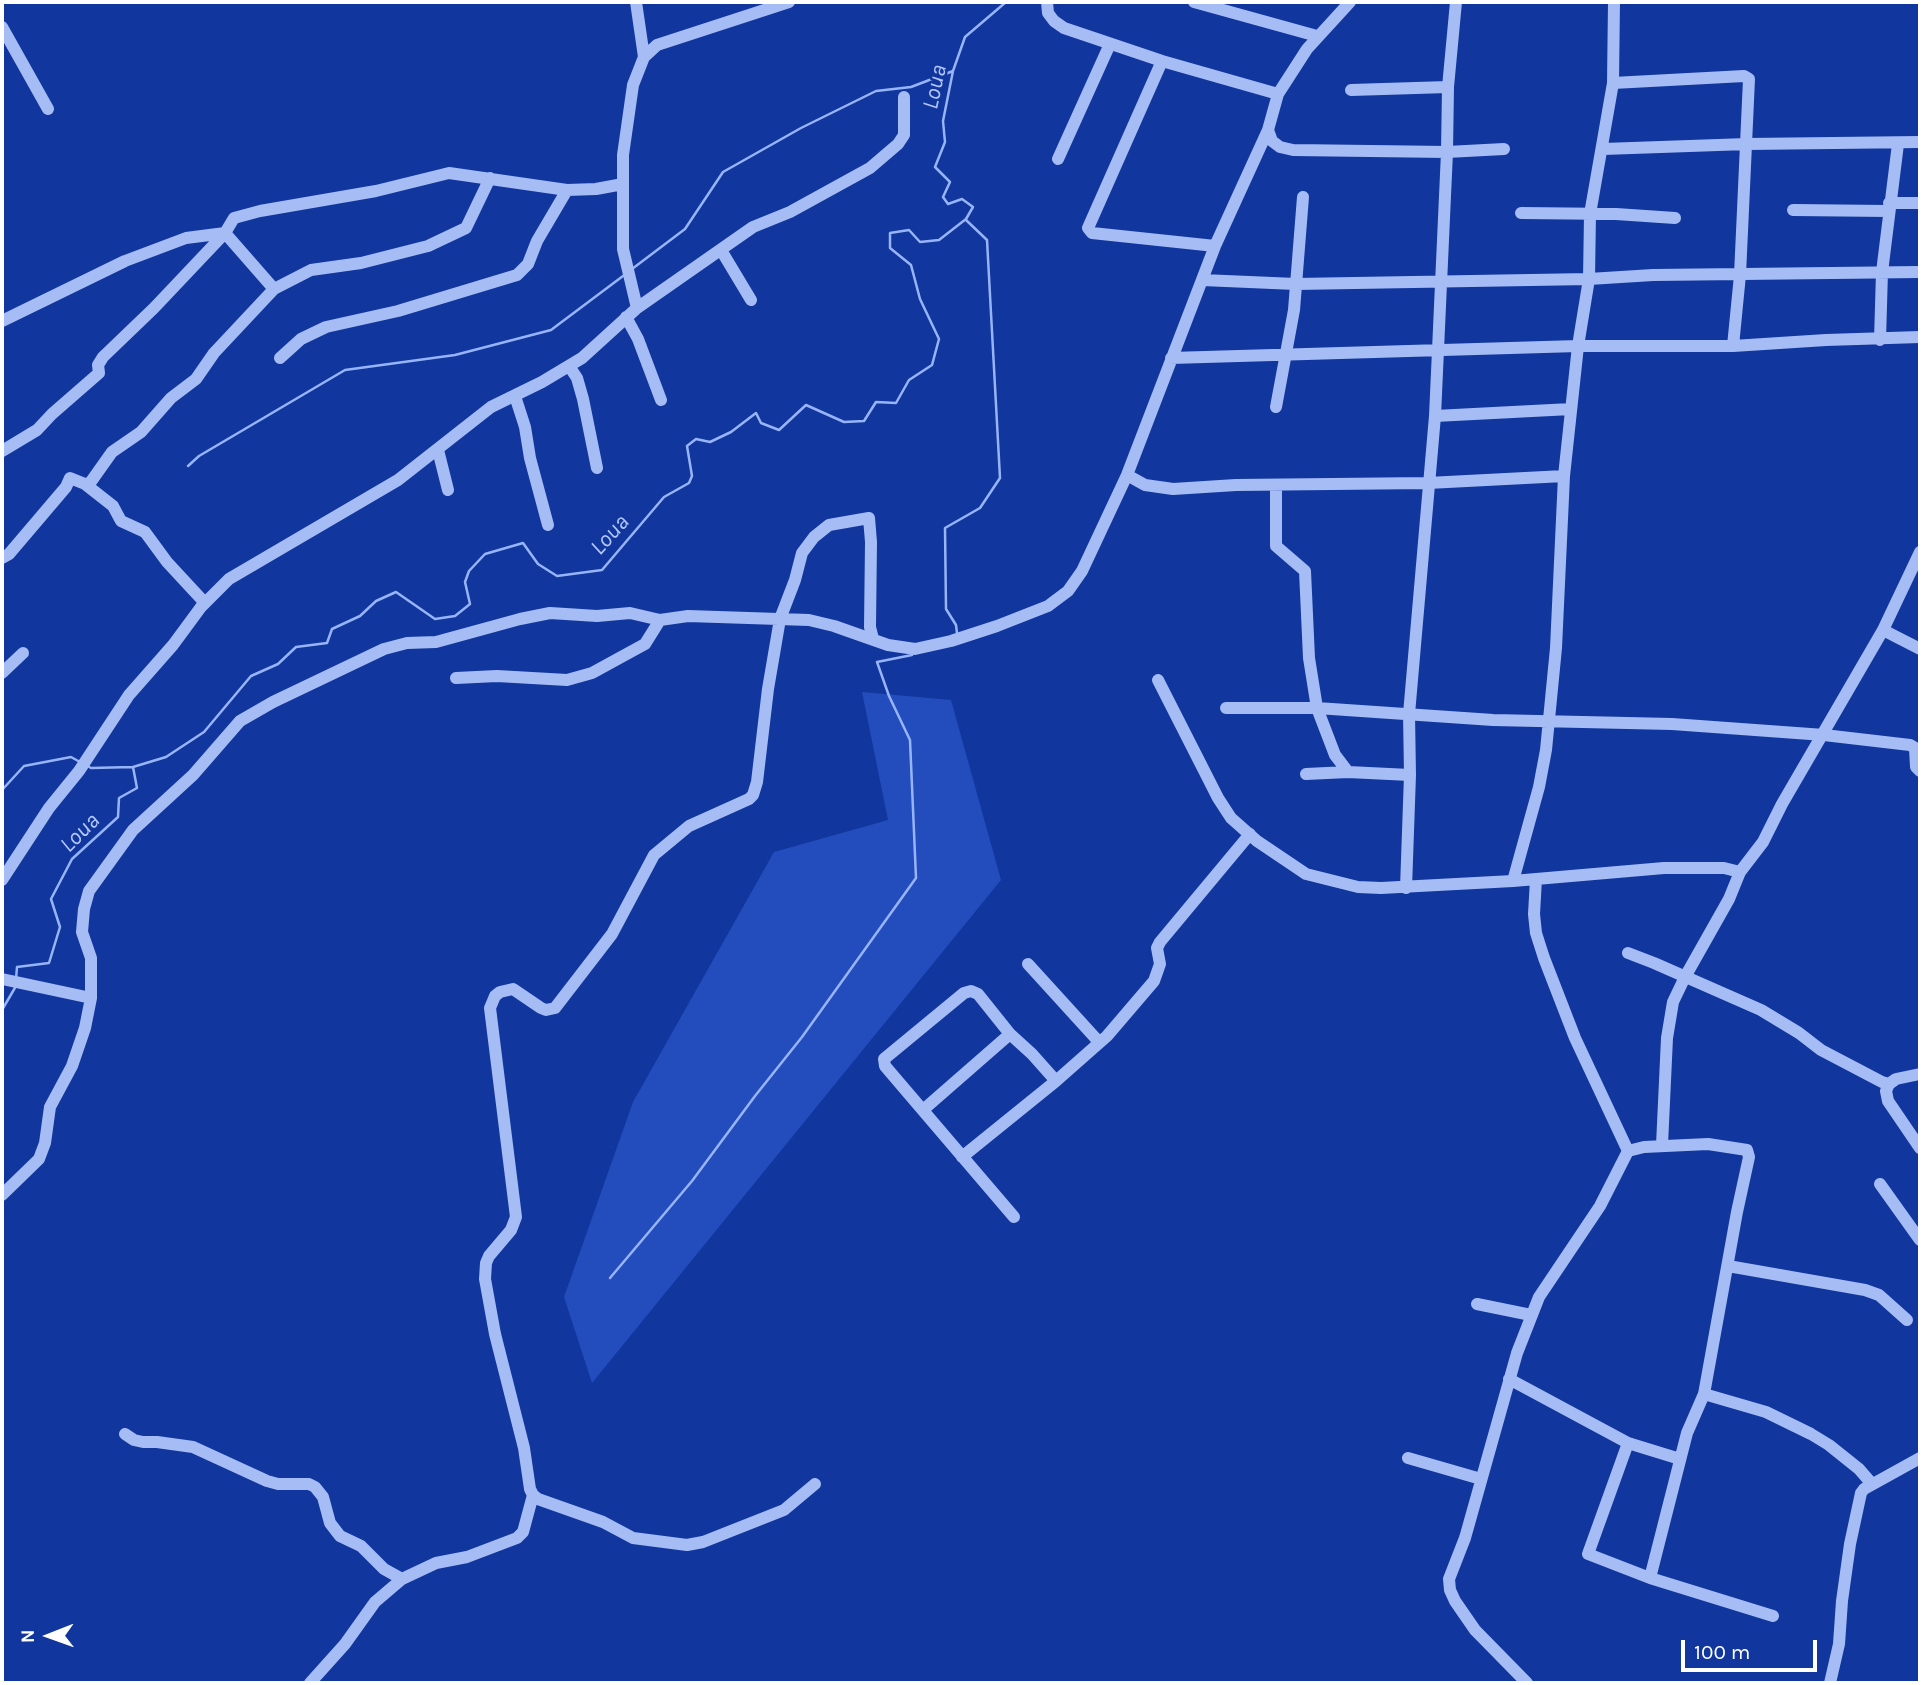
<!DOCTYPE html>
<html>
<head>
<meta charset="utf-8">
<style>
  body { margin:0 }
  #map { position:relative; width:1922px; height:1685px; overflow:hidden; background:#11369d; font-family:Karla,sans-serif }
  canvas { display:block }
  .frame { position:absolute; inset:0; border:4px solid #fff; pointer-events:none }
  .north { position:absolute; left:14px; top:1601px; width:70px; height:70px; -webkit-text-stroke:5px #11369d; paint-order:stroke; rotate:269deg; font-size:19px; font-weight:700; line-height:28px; text-align:center; color:#fff }
  .north::after { content:''; display:block; margin:auto; width:24px; height:32px; background:#fff; clip-path:polygon(50% 0,100% 100%,50% 72%,0 100%) }
  .scale { position:absolute; left:1681px; top:1640px; width:136px; height:32px; box-sizing:border-box; border:4px solid #fff; border-top:0; padding-left:9px; font-size:21px; line-height:24px; white-space:nowrap; color:#fff; -webkit-text-stroke:5px #11369d; paint-order:stroke }
</style>
</head>
<body>
<div id="map">
<canvas width="1922" height="1685"></canvas>
<div class="frame"></div>
<div class="north">N</div>
<div class="scale">100 m</div>
</div>
<script>
const ctx = document.querySelector('canvas').getContext('2d');
ctx.lineJoin = 'round';
function fill(path, color) {
  ctx.fillStyle = color;
  ctx.fill(path, 'evenodd');
}
function poly(rows) {
  const path = new Path2D();
  for (const r of rows) {
    path.moveTo(r[0], r[1]);
    for (let i = 2; i < r.length; i += 2) path.lineTo(r[i], r[i + 1]);
  }
  return path;
}
function trace(path, color, width, dash) {
  ctx.strokeStyle = color;
  ctx.lineWidth = width;
  ctx.lineCap = dash ? 'butt' : 'round';
  ctx.setLineDash(dash || []);
  ctx.stroke(path);
}
function write(font, color, halo, rows, align = 'center') {
  ctx.font = font + ' Karla,sans-serif';
  ctx.lineWidth = 5;
  ctx.setLineDash([]);
  ctx.textBaseline = 'middle';
  ctx.strokeStyle = halo;
  ctx.fillStyle = color;
  for (const [text, x, y, turn = 0] of rows) {
    ctx.save();
    ctx.translate(x, y);
    ctx.rotate((+turn || 0) * Math.PI / 180);
    ctx.textAlign = isNaN(turn) ? turn : align;
    if (halo) ctx.strokeText(text, 0, 0);
    ctx.fillText(text, 0, 0);
    ctx.restore();
  }
}
fill(poly([
  [862,692,951,700,1001,880,592,1383,564,1297,633,1102,774,852,888,820]
]), '#234dbc');
trace(poly([
  [632,269,685,229,723,172,801,128,876,91,911,87,953,71],
  [188,466,199,456,345,370,455,355,551,330,623,276],
  [957,633,956,625,946,609,945,528,980,508,1000,478,987,240,966,220],
  [86,765,91,768,133,767],
  [2,790,24,766,71,757,80,762],
  [16,979,17,967,49,963,60,927,51,899,72,859,118,817,119,798,137,788,133,767,166,757,204,732,251,676,278,664,296,647,327,643,332,629,360,616,376,601,396,592,435,619,455,616,470,604,465,582,469,571,485,554,523,543,538,564,557,576,602,570,664,497,689,483,692,476,687,446,696,439,710,442,731,432,756,413,761,423,779,430,806,405,844,422,864,421,876,402,896,403,909,380,932,365,939,339,920,299,911,265,890,248,890,233,909,230,920,242,939,240,966,219,973,207,962,199,948,204,943,197,950,182,935,167,945,142,943,121,953,71,965,37,1006,2],
  [2,1010,16,986],
  [610,1278,692,1181,755,1096,802,1037,916,878,910,740,889,696,877,662,912,655]
]), '#98b4f8', 2.5);
trace(poly([
  [636,2,644,57,633,85,623,155,623,249,637,308],
  [1047,2,1048,13,1054,21,1064,28,1162,61,1278,94],
  [1194,2,1317,36],
  [2,27,48,109],
  [644,57,657,45,789,2],
  [1162,61,1088,228,1092,233,1215,246],
  [1613,83,1744,76,1749,79,1740,275,1733,346],
  [1351,90,1448,87],
  [1268,130,1272,141,1280,147,1293,150,1447,152,1504,149],
  [1603,149,1747,144,1920,142],
  [1058,159,1110,44],
  [1889,203,1920,203],
  [1793,210,1888,211],
  [1521,213,1616,214,1675,218],
  [225,233,274,289,311,270,361,263,428,246,466,228,490,178],
  [721,250,751,300],
  [1202,280,1296,284,1589,279,1653,275,1920,272],
  [626,317,638,339,661,400],
  [2,321,125,261,186,238,225,233],
  [1880,340,1882,272,1898,144],
  [280,358,301,339,326,327,398,311,517,275,528,264,537,241,567,190],
  [1171,358,1578,346,1733,346,1826,340,1920,337],
  [569,366,577,378,583,399,597,468],
  [515,396,525,427,530,458,548,525],
  [1276,407,1294,310,1303,197],
  [1435,416,1571,409],
  [438,450,448,490],
  [2,451,37,430,52,414,99,373,98,365,103,357,154,308,225,233,234,218,260,211,376,191,449,173,567,190,596,189,623,184],
  [1127,475,1145,485,1173,489,1236,485,1428,483,1564,476],
  [85,484,113,506,121,521,145,532,167,562,205,603],
  [1276,485,1276,546,1305,571,1309,658,1317,708,1335,755,1348,772],
  [2,558,9,554,66,487,70,478,85,484,90,483,112,452,141,432,171,398,196,379,214,353,274,289],
  [1883,630,1920,649],
  [2,673,23,653],
  [456,678,497,676,567,680,592,673,645,644,660,620],
  [1158,680,1218,798,1231,818,1257,841,1306,874,1358,887,1381,888,1513,881,1664,868,1724,868,1740,872,1763,842,1782,804,1883,630,1920,552],
  [1226,708,1317,708,1493,720,1672,724,1824,735,1910,745,1915,748,1916,767,1920,771],
  [1306,774,1348,772,1410,775],
  [2,880,49,808,79,771,129,695,173,645,201,607,229,579,398,480,491,407,542,382,582,358,637,308,753,227,790,212,870,168,898,144,904,135,904,97],
  [1513,881,1539,787,1546,750,1556,648,1564,476,1578,346,1589,279,1590,214,1613,83,1614,2],
  [1406,888,1410,775,1409,714,1435,416,1447,152,1448,87,1456,2],
  [1628,953,1654,963,1761,1010,1799,1033,1821,1050,1882,1082,1889,1084,1896,1079,1920,1074],
  [1028,964,1099,1042],
  [2,979,91,998],
  [1889,1084,1886,1091,1888,1101,1920,1148],
  [923,1110,1010,1034],
  [1662,1145,1667,1038,1673,1002,1685,977,1729,899,1740,872],
  [1628,1151,1644,1147,1708,1144,1747,1150,1749,1157,1737,1212,1704,1394,1687,1433,1650,1578],
  [962,1157,1056,1081,1107,1036,1154,981,1160,964,1157,948,1160,942,1250,834],
  [1880,1184,1920,1240],
  [2,1195,39,1159,45,1143,50,1107,72,1066,85,1028,91,998,91,958,82,932,84,909,89,891,133,830,193,775,240,721,273,702,384,649,407,643,436,642,520,619,550,613,597,616,630,613,660,620,688,616,809,620,834,626,888,645,915,649,951,641,997,626,1048,606,1068,591,1082,571,1127,475,1215,246,1268,130,1278,94,1307,49,1350,2],
  [1014,1217,885,1066,884,1059,964,993,971,991,978,994,1010,1034,1032,1054,1056,1081],
  [1728,1266,1865,1290,1879,1295,1907,1320],
  [1477,1304,1531,1315],
  [1509,1379,1628,1443,1680,1459],
  [1704,1394,1766,1412,1811,1434,1829,1445,1859,1469,1872,1484],
  [125,1434,134,1440,143,1442,157,1442,193,1447,267,1481,278,1484,309,1484,315,1487,323,1497,330,1523,340,1536,361,1546,384,1569,402,1579],
  [1628,1443,1588,1554,1650,1578,1773,1616],
  [1408,1458,1481,1479],
  [815,1484,784,1510,703,1542,687,1545,633,1538,603,1522,538,1499,533,1495,530,1489,524,1448,495,1334,485,1279,486,1263,489,1256,511,1230,516,1217,490,1008,495,996,500,992,513,989,541,1008,546,1010,555,1008,612,934,654,855,689,826,749,799,753,795,757,782,768,689,780,619,795,580,802,553,814,537,829,525,869,518,871,542,870,627,873,639],
  [310,1683,345,1644,375,1602,402,1579,436,1563,467,1557,517,1538,523,1532,533,1495],
  [1527,1683,1475,1630,1455,1601,1450,1590,1449,1579,1465,1538,1517,1353,1539,1297,1600,1206,1628,1151,1575,1038,1544,958,1536,933,1534,914,1536,879],
  [1830,1683,1839,1644,1842,1601,1850,1544,1861,1493,1864,1489,1920,1458]
]), '#a6bcf5', 12);
write('italic 23px', '#b3c7fb', '#11369d', [
  ["Loua",935,87,-78],
  ["Loua",610,535,-48],
  ["Loua",80,833,-45]
]);
</script>
</body>
</html>
